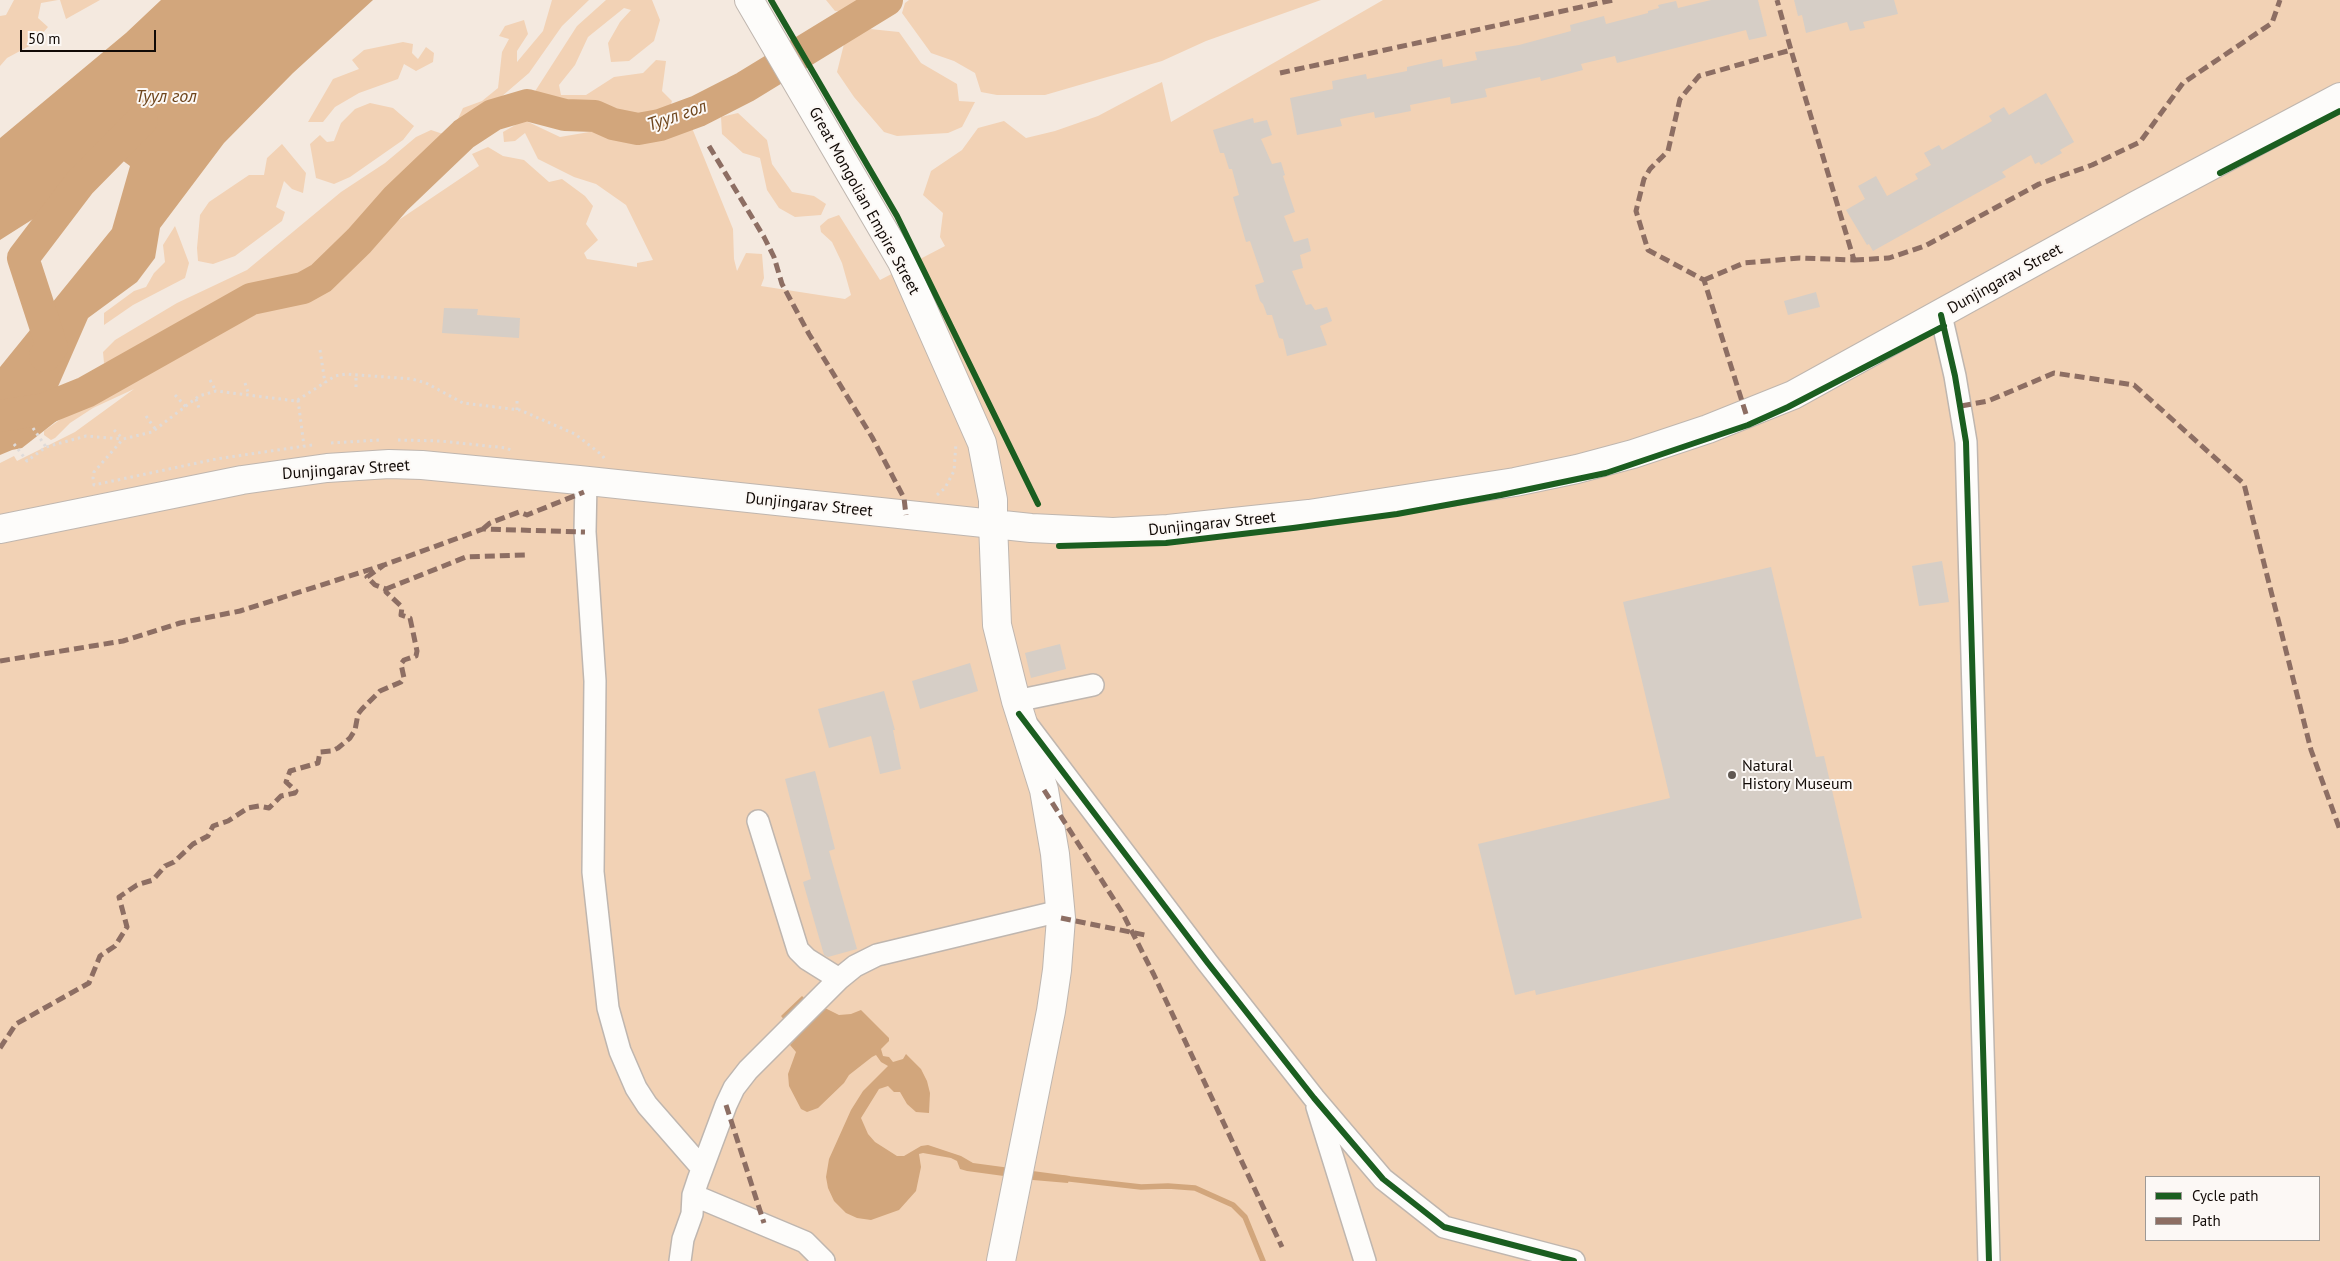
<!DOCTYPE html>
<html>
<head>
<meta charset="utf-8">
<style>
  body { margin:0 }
  #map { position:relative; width:2340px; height:1261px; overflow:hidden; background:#f4e9df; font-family:"PT Sans",sans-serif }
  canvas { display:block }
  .legend { position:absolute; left:2145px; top:1176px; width:175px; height:65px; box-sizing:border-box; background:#fcf8f5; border:1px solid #9e9995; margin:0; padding:6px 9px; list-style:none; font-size:15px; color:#110a06 }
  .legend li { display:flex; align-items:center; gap:10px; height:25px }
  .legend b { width:25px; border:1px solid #9e9995 }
  .scale { position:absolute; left:20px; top:30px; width:136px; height:22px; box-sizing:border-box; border:2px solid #110a06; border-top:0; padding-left:6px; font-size:15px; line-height:18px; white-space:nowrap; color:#110a06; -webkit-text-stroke:4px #fcf8f5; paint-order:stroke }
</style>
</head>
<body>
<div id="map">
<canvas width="2340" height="1261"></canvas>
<ul class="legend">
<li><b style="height:6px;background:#1b5e20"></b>Cycle path</li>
<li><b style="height:6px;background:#8d6e63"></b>Path</li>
</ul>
<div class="scale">50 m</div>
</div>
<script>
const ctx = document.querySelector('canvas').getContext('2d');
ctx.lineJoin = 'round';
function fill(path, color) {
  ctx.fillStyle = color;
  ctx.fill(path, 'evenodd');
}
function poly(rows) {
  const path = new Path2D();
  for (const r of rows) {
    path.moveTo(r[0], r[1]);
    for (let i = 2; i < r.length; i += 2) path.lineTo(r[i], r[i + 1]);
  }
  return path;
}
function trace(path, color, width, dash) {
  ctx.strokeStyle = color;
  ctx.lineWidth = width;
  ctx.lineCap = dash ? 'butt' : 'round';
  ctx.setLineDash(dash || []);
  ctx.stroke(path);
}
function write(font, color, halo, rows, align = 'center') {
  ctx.font = font + ' "PT Sans",sans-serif';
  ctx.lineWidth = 4;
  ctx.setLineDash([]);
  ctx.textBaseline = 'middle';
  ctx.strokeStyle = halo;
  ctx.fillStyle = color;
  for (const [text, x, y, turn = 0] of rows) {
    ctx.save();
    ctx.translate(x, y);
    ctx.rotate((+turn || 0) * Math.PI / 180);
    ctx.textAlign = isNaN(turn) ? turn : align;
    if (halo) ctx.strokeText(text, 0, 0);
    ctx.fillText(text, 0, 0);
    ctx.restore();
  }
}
fill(poly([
  [14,0,58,0,41,3,38,18,48,27,33,44,7,58,0,66,0,16,6,15],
  [60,0,100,0,66,19],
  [552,0,589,0,562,26,529,73,473,121,457,121,463,108,482,101,498,88,502,52,509,39,499,36,505,26,524,20,528,34,517,51,517,62,543,31],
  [606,0,652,0,660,20,654,41,629,61,611,62,608,43,620,22,631,10,624,8,588,37,575,65,559,85,561,95,586,95,614,77,643,73,656,60,666,61,662,91,672,101,669,110,646,117,592,110,545,101,532,96,577,26],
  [826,0,880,0,850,12,835,11],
  [909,0,1321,0,1206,41,1162,61,1045,95,997,95,981,92,975,73,954,61,931,53,902,13,905,3],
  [1383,0,2340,0,2340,1261,0,1261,0,463,14,456,17,461,75,432,134,389,93,408,70,423,55,438,51,440,44,435,44,431,103,389,253,309,262,305,271,306,283,300,295,299,316,289,375,236,479,166,472,154,488,147,503,156,524,160,549,182,562,179,585,196,593,206,586,224,598,240,584,253,587,259,637,267,637,263,653,260,626,205,596,184,574,177,538,159,525,133,515,141,504,142,503,132,524,120,560,137,595,131,653,137,692,128,733,229,734,259,737,271,746,253,762,254,764,278,761,286,845,299,851,295,842,263,832,242,821,232,820,226,828,219,839,215,880,280,945,246,940,237,943,213,923,195,931,171,962,150,978,128,1004,121,1026,138,1055,131,1098,116,1162,82,1171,122],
  [2146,1177,2319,1177,2319,1240,2146,1240],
  [870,29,899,32,921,63,957,84,959,101,975,102,962,127,948,133,897,136,884,132,854,97,837,72,844,44,861,32],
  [403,42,413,44,412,53,418,59,426,47,434,53,433,62,416,71,404,64,398,79,359,93,335,107,323,122,308,122,333,79,359,69,352,60,364,50],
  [370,103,393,108,414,126,403,140,350,177,334,184,316,178,310,144,320,135,327,142,334,141,341,123,355,109],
  [738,113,767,140,772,164,792,192,814,196,826,204,821,215,795,217,779,208,767,190,760,158,743,153,722,134,721,117],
  [431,130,443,134,415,166,363,214,340,249,317,271,287,284,263,283,223,299,174,331,139,345,118,360,104,363,103,352,115,340,177,303,247,270,341,192,385,163,416,137],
  [282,144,306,173,303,193,292,189,284,181,276,207,285,212,282,221,235,256,213,264,198,261,197,248,200,215,209,202,249,175,264,175,267,158],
  [175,226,189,263,185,278,133,305,104,325,104,313,134,291,146,287,154,273,165,262,163,245]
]), '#f2d2b5');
fill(poly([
  [161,0,373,0,293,73,224,143,160,228,155,258,137,282,88,318,53,398,69,393,82,401,22,448,12,450,0,455,0,367,112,229,130,166,106,148,41,214,0,240,0,138,126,33],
  [802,996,819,1013,825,1008,839,1015,851,1014,861,1010,889,1038,889,1041,881,1049,883,1056,889,1057,893,1062,903,1059,906,1054,921,1069,927,1081,930,1093,929,1113,916,1112,907,1104,900,1092,894,1092,888,1086,879,1089,861,1118,868,1134,875,1142,897,1156,904,1156,921,1146,928,1145,961,1156,973,1163,1070,1176,1068,1183,1033,1180,967,1171,960,1169,957,1161,951,1158,923,1153,919,1154,921,1167,916,1191,899,1210,871,1220,857,1218,846,1213,834,1201,828,1188,826,1177,829,1159,851,1110,863,1091,888,1066,881,1062,876,1055,872,1057,849,1075,844,1083,818,1108,807,1112,801,1109,789,1086,788,1074,796,1052,790,1045,798,1036,781,1016]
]), '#d2a67c');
trace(poly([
  [1061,1178,1141,1187,1168,1186,1195,1188,1233,1205,1245,1217,1263,1261]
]), '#d2a67c', 5.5);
trace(poly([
  [45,356,52,347,23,258,80,183,142,120],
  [0,416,44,409,86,392,251,299,303,288,321,278,359,241,396,199,464,134,493,115,527,105,565,115,595,116,613,124,638,129,660,125,698,111,745,87,887,0]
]), '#d2a67c', 32);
fill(poly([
  [1711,0,1758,0,1767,36,1749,40,1746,30,1617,63,1615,56,1581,64,1583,70,1541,81,1540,77,1485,89,1487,97,1451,104,1450,97,1410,105,1411,111,1375,118,1374,112,1340,119,1342,126,1297,135,1290,98,1333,89,1332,81,1366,74,1367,79,1407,71,1407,67,1442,59,1443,67,1477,60,1475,52,1519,45,1571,31,1570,25,1604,16,1606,24,1648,13,1648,11,1659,8,1658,5,1676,1,1678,8],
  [1794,0,1894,0,1898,14,1863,22,1865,28,1850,31,1847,22,1806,33,1802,15,1798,16],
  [2046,93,2074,142,2060,150,2062,153,2041,165,2039,162,2035,164,2031,155,2002,172,2006,177,1943,212,1873,251,1869,244,1867,245,1846,210,1865,199,1858,186,1876,176,1887,196,1918,179,1915,174,1931,165,1924,153,1939,145,1942,150,1992,121,1989,116,2004,107,2009,115],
  [1253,118,1254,123,1267,120,1272,135,1261,139,1272,164,1281,162,1285,175,1283,176,1295,212,1284,216,1294,242,1308,238,1311,251,1300,255,1303,268,1292,271,1306,305,1311,304,1315,310,1327,307,1332,321,1320,326,1327,345,1287,356,1283,339,1279,338,1272,315,1267,315,1263,304,1260,301,1255,285,1264,282,1250,241,1246,242,1233,197,1239,195,1232,169,1229,169,1224,153,1220,153,1213,130],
  [1816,292,1820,307,1788,315,1784,301],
  [444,308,478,309,477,315,520,318,519,338,442,333],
  [1942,561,1949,602,1919,606,1912,566],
  [1771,567,1816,757,1824,756,1862,918,1536,995,1535,990,1515,995,1478,844,1670,798,1623,602],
  [1060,644,1066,669,1031,678,1025,653],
  [970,663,978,691,920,709,912,681],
  [884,691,895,730,893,730,901,769,880,774,871,736,829,748,818,709],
  [815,771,835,849,829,851,857,949,828,957,824,955,803,882,811,879,785,779]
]), '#d6cec6');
const street = poly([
  [1941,315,1955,376,1966,442,1989,1261],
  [586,481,585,532,595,681,593,872,608,1008,620,1051,636,1088,647,1105,702,1168],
  [1016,701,1093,685],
  [1029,727,1207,962,1314,1098,1383,1179,1444,1227,1574,1261],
  [758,821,798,950,807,959,839,979],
  [1317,1107,1365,1261],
  [693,1195,805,1242,824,1261],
  [680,1261,683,1239,692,1214,693,1195,698,1180,726,1105,734,1088,748,1070,839,979,855,966,877,955,1060,911]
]);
const secondary = poly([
  [993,523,997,625,1016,701,1044,790,1055,854,1061,918,1057,970,1051,1011,1001,1261]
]);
const primary = poly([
  [749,0,902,262,982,443,993,500,993,523],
  [0,529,242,480,327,468,389,464,422,465,579,480,1031,528,1113,532,1168,529,1309,514,1515,482,1577,469,1633,454,1708,429,1793,395,2137,205,2340,97]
]);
trace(street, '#bfb6af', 24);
trace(secondary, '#bfb6af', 30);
trace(primary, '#bfb6af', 30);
trace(poly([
  [320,350,325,383],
  [210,380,216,391],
  [245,383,249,395],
  [356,387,356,375],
  [175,395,186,407],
  [196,399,199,408],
  [298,400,304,446],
  [517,401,517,410],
  [146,416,156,430],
  [33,428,46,447],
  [114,430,123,439],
  [398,440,440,441,506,448,513,451],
  [331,443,380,440],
  [14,444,27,461,46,447,86,436,122,439],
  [312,445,216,459,94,485,93,478,94,472,123,439,152,432,199,396,216,391,296,401,335,376,346,374,412,379,426,383,463,403,520,410,575,434,602,455,606,461],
  [937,495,945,488,954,471,956,443]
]), '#dfdbd9', 3, [2.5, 4]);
trace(street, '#fdfcfa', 21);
trace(secondary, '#fdfcfa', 28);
trace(primary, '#fdfcfa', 28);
trace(poly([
  [1280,73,1613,0],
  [709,146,764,237,774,257,782,284,809,334,872,437,904,498,906,515],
  [1854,260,1889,258,1925,246,2039,184,2092,165,2140,142,2183,83,2272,23,2280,0],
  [1704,280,1744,263,1800,258,1854,260,1791,50],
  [1961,406,1988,401,2054,373,2134,385,2244,484,2311,750,2340,830],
  [1746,414,1704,280,1648,250,1636,211,1644,179,1650,169,1668,151,1680,99,1699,76,1791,50,1777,0],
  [483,529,490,523,519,512,527,515,584,492],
  [386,589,466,557,525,555],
  [0,661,123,641,180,623,240,611,384,565,483,529,585,532],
  [1044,790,1122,912,1154,975,1282,1247],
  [1061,918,1145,935],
  [0,1048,16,1024,89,983,100,956,115,946,127,927,119,897,137,885,153,880,165,866,174,862,193,844,208,836,213,826,228,821,248,808,259,806,269,808,281,796,295,793,296,791,286,782,290,771,318,763,320,752,332,751,338,748,350,738,355,730,358,714,362,709,380,691,401,682,404,678,401,664,404,660,416,656,417,651,410,618,401,615,402,607,386,592,386,589,375,585,367,577,384,565],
  [726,1105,764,1223]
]), '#8d6e63', 5, [10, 5]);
trace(poly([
  [771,0,897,216,1038,504],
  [2220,173,2340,111],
  [1941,315,1955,376,1966,442,1989,1261],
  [1059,546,1166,543,1293,528,1397,514,1501,495,1606,473,1748,425,1788,407,1944,326],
  [1019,714,1207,962,1314,1098,1383,1179,1444,1227,1574,1261]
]), '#1b5e20', 6);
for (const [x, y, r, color] of [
  [1732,775,5,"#605852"]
]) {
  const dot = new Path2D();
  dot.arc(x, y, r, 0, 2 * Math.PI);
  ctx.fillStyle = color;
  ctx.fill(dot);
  trace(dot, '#fcf8f5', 2);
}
write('16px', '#110a06', '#fcf8f5', [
  ["Great Mongolian Empire Street",864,201,61],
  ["Dunjingarav Street",2005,279,-29],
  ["Dunjingarav Street",346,470,-4],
  ["Dunjingarav Street",809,505,6],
  ["Dunjingarav Street",1212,524,-6]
]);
write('16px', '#110a06', '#fcf8f5', [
  ["Natural",1742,766],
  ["History Museum",1742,784]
], 'left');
write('italic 18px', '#6e451c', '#fcf8f5', [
  ["Туул гол",166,97],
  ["Туул гол",677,116,-19]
]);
</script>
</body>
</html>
